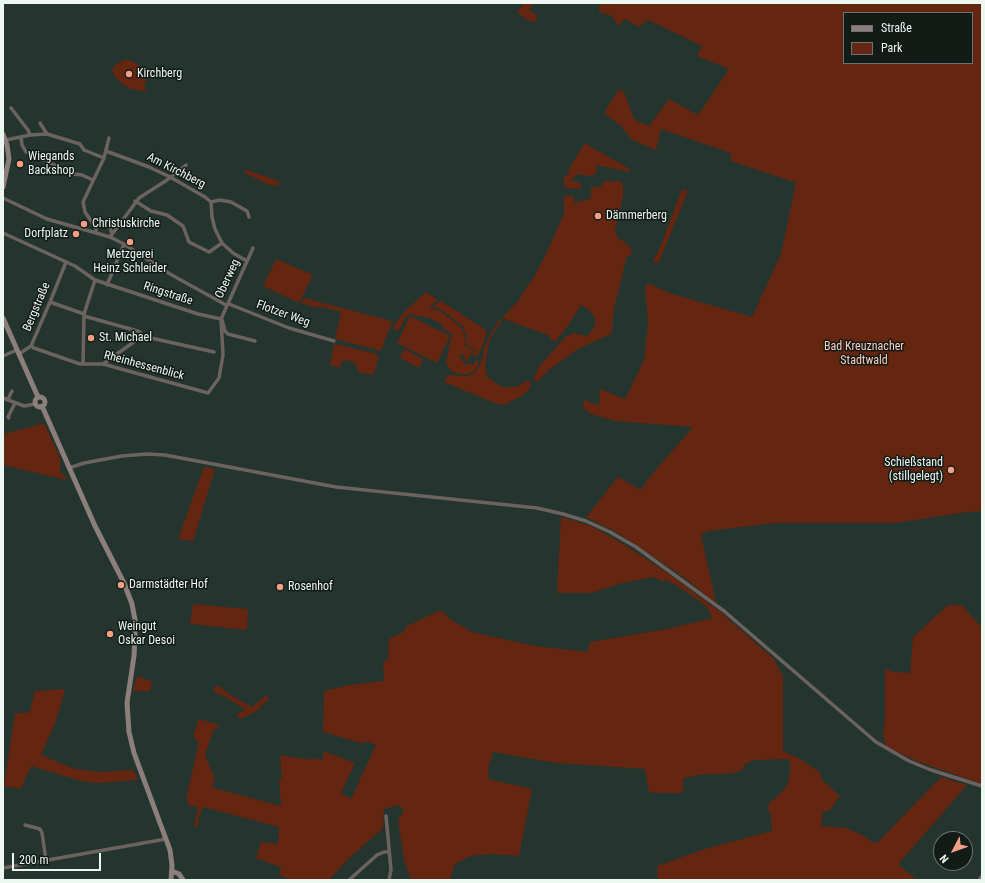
<!DOCTYPE html>
<html>
<head>
<meta charset="utf-8">
<style>
  body { margin:0 }
  #map { position:relative; width:985px; height:883px; overflow:hidden; background:#23352e; font-family:"Roboto Condensed",sans-serif }
  canvas { display:block }
  .frame { position:absolute; inset:0; border:4px solid #ecf7f2; pointer-events:none }
  .legend { position:absolute; left:843px; top:12px; width:130px; height:52px; box-sizing:border-box; background:#131b17; border:1px solid #6a736f; margin:0; padding:5px 7px; list-style:none; font-size:12px; color:#ecf7f2 }
  .legend li { display:flex; align-items:center; gap:8px; height:20px }
  .legend b { width:20px; border:1px solid #6a736f }
  .north { position:absolute; left:933px; top:831px; width:40px; height:40px; box-sizing:border-box; background:#131b17; border:1px solid #6a736f; border-radius:50%; rotate:229deg; font-size:11px; font-weight:700; line-height:16px; text-align:center; color:#ecf7f2 }
  .north::after { content:''; display:block; margin:auto; width:14px; height:18px; background:#f39f85; clip-path:polygon(50% 0,100% 100%,50% 72%,0 100%) }
  .scale { position:absolute; left:12px; top:853px; width:89px; height:18px; box-sizing:border-box; border:2px solid #ecf7f2; border-top:0; padding-left:5px; font-size:12px; line-height:14px; white-space:nowrap; color:#ecf7f2; -webkit-text-stroke:3px #131b17; paint-order:stroke }
</style>
</head>
<body>
<div id="map">
<canvas width="985" height="883"></canvas>
<div class="frame"></div>
<ul class="legend">
<li><b style="height:5px;background:#8c7e7a"></b>Straße</li>
<li><b style="height:11px;background:#642511"></b>Park</li>
</ul>
<div class="north">N</div>
<div class="scale">200 m</div>
</div>
<script>
const ctx = document.querySelector('canvas').getContext('2d');
ctx.lineJoin = 'round';
function fill(path, color) {
  ctx.fillStyle = color;
  ctx.fill(path, 'evenodd');
}
function poly(rows) {
  const path = new Path2D();
  for (const r of rows) {
    if (r.length === 3) {
      path.moveTo(r[0] + r[2], r[1]);
      path.arc(r[0], r[1], r[2], 0, 2 * Math.PI);
      continue;
    }
    path.moveTo(r[0], r[1]);
    for (let i = 2; i < r.length; i += 2) path.lineTo(r[i], r[i + 1]);
  }
  return path;
}
function trace(path, color, width, dash) {
  ctx.strokeStyle = color;
  ctx.lineWidth = width;
  ctx.lineCap = dash ? 'butt' : 'round';
  ctx.setLineDash(dash || []);
  ctx.stroke(path);
}
function write(font, color, halo, rows, align = 'center') {
  ctx.font = font + ' "Roboto Condensed",sans-serif';
  ctx.lineWidth = 3;
  ctx.setLineDash([]);
  ctx.textBaseline = 'middle';
  ctx.strokeStyle = halo;
  ctx.fillStyle = color;
  for (const [text, x, y, turn = 0] of rows) {
    ctx.save();
    ctx.translate(x, y);
    ctx.rotate((+turn || 0) * Math.PI / 180);
    ctx.textAlign = isNaN(turn) ? turn : align;
    if (halo) ctx.strokeText(text, 0, 0);
    ctx.fillText(text, 0, 0);
    ctx.restore();
  }
}
fill(poly([
  [524,3,534,3,529,10,538,16,535,22,527,20,517,12],
  [603,3,982,3,982,511,968,512,894,523,774,523,708,531,701,535,716,603,682,576,638,546,616,532,586,517,618,477,641,490,648,479,693,427,615,421,591,414,583,407,584,400,599,405,600,389,625,399,644,360,648,323,645,288,648,283,669,293,752,317,781,254,796,183,731,161,731,153,661,129,656,150,632,140,621,126,604,113,618,90,624,92,634,119,639,122,649,126,669,99,698,115,729,69,697,56,702,46,648,20,639,27,625,19,618,26,612,16,599,12,599,6],
  [844,13,972,13,972,63,844,63],
  [124,60,130,60,140,66,144,73,146,82,144,87,147,92,131,89,125,86,115,77,112,69,117,64],
  [584,144,586,144,616,161,630,169,630,172,596,165,597,171,595,175,587,176,577,174,570,181,576,181,582,185,580,189,566,188,564,186,564,176,568,175,569,169],
  [244,170,250,171,279,181,279,184,276,186,267,184,243,172],
  [603,181,620,181,623,185,623,196,615,230,618,238,629,245,632,254,627,256,614,309,612,331,611,334,578,349,549,370,537,382,535,381,534,377,540,365,560,343,565,337,574,333,587,336,595,326,595,318,589,310,581,305,567,327,556,341,550,340,550,336,502,318,518,301,529,283,530,284,543,260,564,214,564,196,571,195,574,198,575,203,580,201,588,200,591,196,591,187,601,187],
  [682,189,688,191,659,262,656,263,653,260,659,250],
  [276,259,311,274,312,277,299,303,263,286],
  [426,292,438,300,429,307,439,311,459,325,463,330,465,346,480,354,478,356,471,354,467,361,465,362,465,357,462,354,460,355,465,366,467,363,473,365,476,359,479,363,475,371,473,372,468,374,461,374,452,372,448,367,446,362,452,334,443,329,443,325,427,317,426,318,422,316,420,317,410,314,406,317,400,328,397,331,392,328,405,311],
  [304,298,392,321,381,351,335,339,341,312,318,306,317,308,301,303],
  [441,301,483,328,487,332,480,353,465,344,466,336,463,326,444,312,433,306],
  [410,316,450,336,437,363,397,343],
  [500,319,502,321,493,333,489,343,485,364,487,377,502,387,517,387,528,380,530,382,531,386,527,392,521,396,504,405,497,404,444,382,448,375,468,376,475,373,481,363,485,346,491,333],
  [336,344,377,354,379,357,373,375,357,372,358,368,356,367,357,360,355,365,354,365,354,362,345,360,342,362,340,368,330,365,334,345],
  [404,349,423,359,419,368,400,358],
  [44,423,60,458,60,471,66,478,66,480,3,465,3,438,4,434],
  [204,467,215,469,193,541,178,539],
  [561,517,591,526,620,542,665,571,719,611,773,658,783,676,783,751,800,759,821,773,821,779,840,796,829,811,823,811,821,826,846,828,862,835,872,842,877,843,941,777,967,785,900,862,899,865,917,880,658,880,657,866,705,849,772,831,771,816,768,808,769,803,779,795,788,784,790,771,790,759,754,760,745,764,743,769,738,772,726,774,704,774,683,778,683,791,681,793,655,793,649,792,645,769,556,763,493,752,488,769,489,779,532,789,519,856,489,854,471,856,455,864,450,880,409,880,411,879,404,860,398,819,404,811,399,805,384,809,383,828,347,860,329,880,291,880,279,875,281,867,256,858,261,842,278,844,279,827,203,807,199,816,198,827,194,826,198,806,188,806,187,794,199,743,193,736,199,719,220,725,213,731,205,755,215,779,212,785,214,788,281,806,279,778,282,779,280,755,313,760,314,758,323,760,323,751,355,763,341,793,351,799,376,745,366,741,364,744,323,732,324,691,349,685,384,681,383,662,388,659,389,639,405,631,405,627,436,612,442,611,450,619,472,632,535,646,588,652,590,642,667,629,713,618,706,606,688,593,667,580,661,581,654,577,622,583,591,593,557,593],
  [193,604,248,609,247,630,190,624],
  [948,605,962,605,982,628,982,784,919,762,897,752,885,745,883,731,885,721,885,669,895,672,910,673,913,637],
  [137,676,152,682,150,691,133,691],
  [218,685,229,694,252,707,266,695,269,699,255,712,241,719,236,714,246,710,224,696,214,692,214,688],
  [64,689,64,695,54,726,41,755,75,769,99,772,133,770,138,780,97,783,81,781,31,766,21,789,4,786,15,713,29,713,35,691]
]), '#642511');
trace(poly([
  [11,108,28,130,30,135],
  [40,123,47,134],
  [21,137,22,145,26,152,74,174,82,175,93,180],
  [6,140,30,135,47,134,80,144,84,150,104,158],
  [106,151,149,167,170,177,205,197,211,202,212,217,215,229,222,243,233,253,247,261],
  [3,198,47,219,110,237,124,244,170,274,226,305,229,304,289,328,334,341],
  [135,201,151,211,167,215,183,226,189,242,209,252,222,243],
  [211,202,220,200,231,202,247,211,249,217],
  [108,221,112,234],
  [3,233,75,266,95,280,198,314,221,319,222,320,225,331,228,334,255,341],
  [96,233,96,228,85,212,83,202,104,158,109,138],
  [110,237,139,198,167,180,186,165],
  [107,285,124,244],
  [50,302,84,314],
  [84,316,134,330,140,332,142,336],
  [31,346,34,348,80,364,103,364,208,393,219,378,223,355,221,319,253,248],
  [19,354,31,346,50,302,66,262],
  [3,356,17,350],
  [83,364,84,314,95,280],
  [103,364,142,336,214,352],
  [3,398,24,406,35,404],
  [8,399,12,391],
  [9,418,8,417,15,403],
  [69,468,84,463,122,456,147,454,165,455,336,487,537,508,563,514,586,521,610,532,636,547,724,611,876,742,909,761,931,770,982,786],
  [386,816,391,870,389,880],
  [25,825,40,829,42,833,46,860],
  [3,868,166,839],
  [349,880,377,855,384,852,389,852],
  [979,880,982,876]
]), '#6c6360', 3.5);
trace(poly([
  [3,134,7,145,9,159,3,187],
  [3,318,38,397],
  [40,402,5],
  [42,406,95,526,124,583,132,604,135,620,135,636,134,656,127,703,129,732,134,753,170,850,172,865,171,880],
  [172,871,179,874,183,880]
]), '#8c7e7a', 5);
for (const [x, y, r, color] of [
  [129,74,4,"#f39f85"],
  [20,164,4,"#f39f85"],
  [598,216,4,"#f39f85"],
  [84,224,4,"#f39f85"],
  [76,234,4,"#f39f85"],
  [130,242,4,"#f39f85"],
  [91,338,4,"#f39f85"],
  [951,470,4,"#f39f85"],
  [121,585,4,"#f39f85"],
  [280,587,4,"#f39f85"],
  [110,634,4,"#f39f85"]
]) {
  const dot = new Path2D();
  dot.arc(x, y, r, 0, 2 * Math.PI);
  ctx.fillStyle = color;
  ctx.fill(dot);
  trace(dot, '#131b17', 1.5);
}
write('12px', '#ecf7f2', '#131b17', [
  ["Kirchberg",137,74],
  ["Wiegands",28,157],
  ["Backshop",28,171],
  ["Dämmerberg",606,216],
  ["Christuskirche",92,224],
  ["Dorfplatz",68,234,"right"],
  ["Metzgerei",130,255,"center"],
  ["Heinz Schleider",130,269,"center"],
  ["St. Michael",99,338],
  ["Schießstand",943,463,"right"],
  ["(stillgelegt)",943,477,"right"],
  ["Darmstädter Hof",129,585],
  ["Rosenhof",288,587],
  ["Weingut",118,627],
  ["Oskar Desoi",118,641]
], 'left');
write('12px', '#ecf7f2', '#131b17', [
  ["Am Kirchberg",176,171,27],
  ["Oberweg",228,279,-65],
  ["Ringstraße",168,294,18],
  ["Bergstraße",37,307,-67],
  ["Flotzer Weg",283,314,20],
  ["Rheinhessenblick",144,366,15]
]);
write('12px', '#fbcbbc', '#131b17', [
  ["Bad Kreuznacher",864,347],
  ["Stadtwald",864,361]
]);
</script>
</body>
</html>
